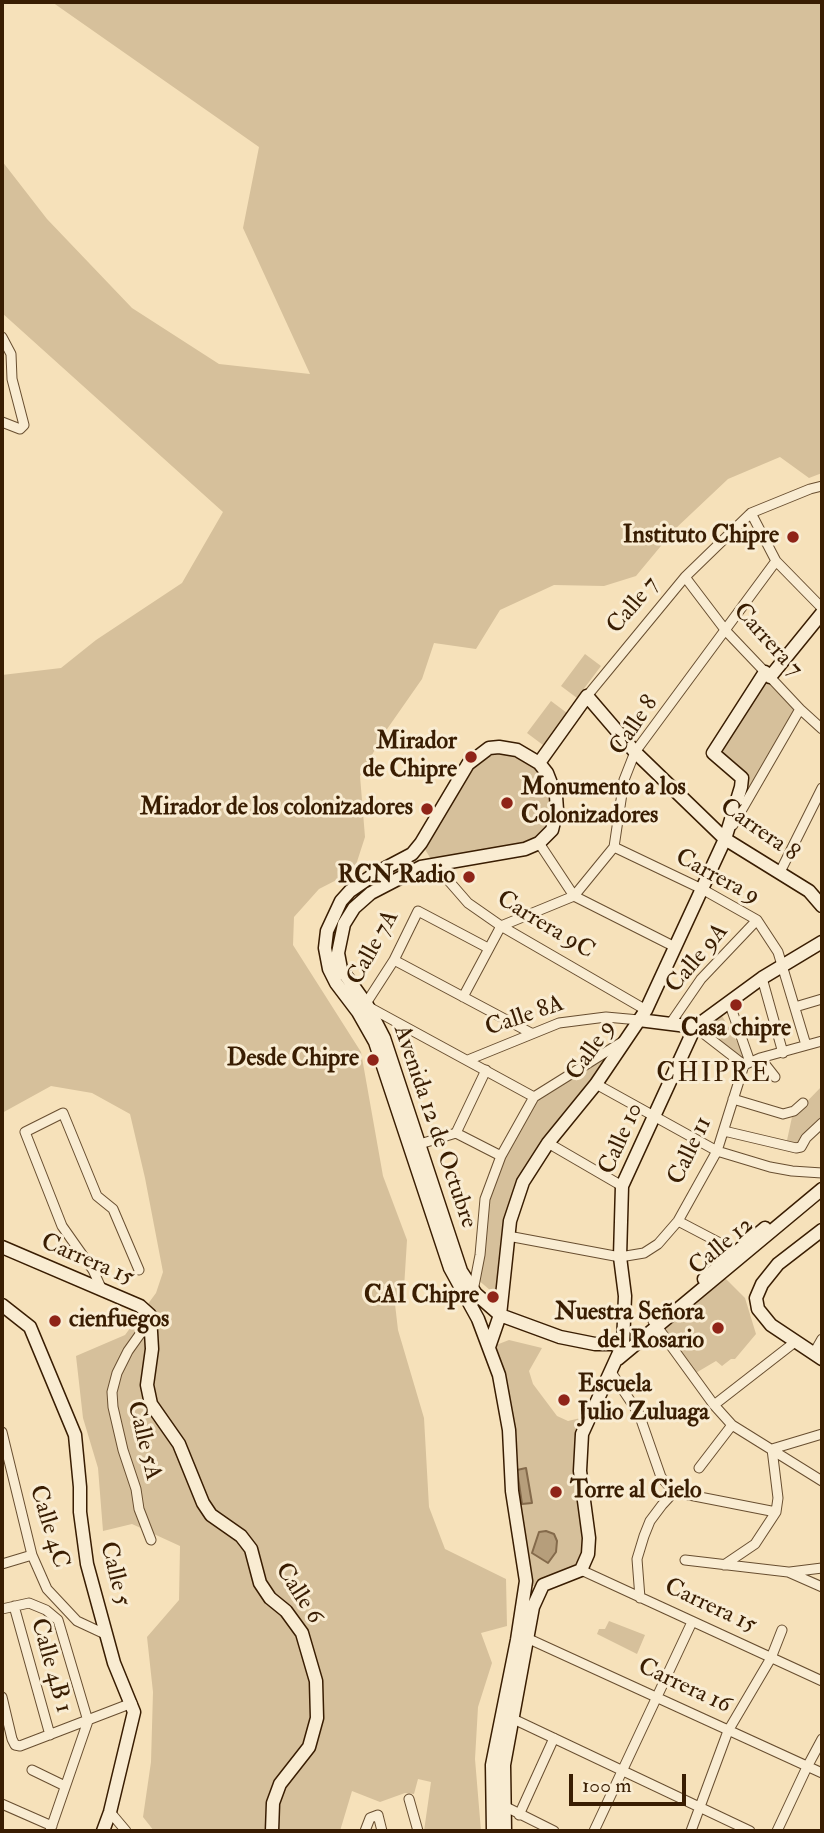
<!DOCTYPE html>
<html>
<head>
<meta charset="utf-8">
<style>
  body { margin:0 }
  #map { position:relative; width:824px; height:1833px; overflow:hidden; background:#f6e1ba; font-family:"IM FELL Double Pica",serif }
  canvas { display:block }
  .frame { position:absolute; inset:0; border:4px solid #391d02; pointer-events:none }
  .scale { position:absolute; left:569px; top:1774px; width:117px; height:32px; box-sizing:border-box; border:4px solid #391d02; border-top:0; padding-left:9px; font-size:21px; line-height:24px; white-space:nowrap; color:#391d02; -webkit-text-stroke:5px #f9ecd2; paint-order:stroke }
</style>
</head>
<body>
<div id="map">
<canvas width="824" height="1833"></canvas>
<div class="frame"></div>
<div class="scale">100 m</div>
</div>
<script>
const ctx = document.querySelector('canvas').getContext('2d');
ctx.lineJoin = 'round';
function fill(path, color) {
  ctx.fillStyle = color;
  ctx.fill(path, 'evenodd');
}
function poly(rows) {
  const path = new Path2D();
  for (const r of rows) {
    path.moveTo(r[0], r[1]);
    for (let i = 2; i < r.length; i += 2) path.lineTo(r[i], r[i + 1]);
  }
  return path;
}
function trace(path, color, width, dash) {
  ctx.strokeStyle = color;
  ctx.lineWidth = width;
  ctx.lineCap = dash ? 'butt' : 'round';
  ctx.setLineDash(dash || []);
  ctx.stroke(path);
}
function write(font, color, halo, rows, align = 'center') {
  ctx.font = font + ' "IM FELL Double Pica",serif';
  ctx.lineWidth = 6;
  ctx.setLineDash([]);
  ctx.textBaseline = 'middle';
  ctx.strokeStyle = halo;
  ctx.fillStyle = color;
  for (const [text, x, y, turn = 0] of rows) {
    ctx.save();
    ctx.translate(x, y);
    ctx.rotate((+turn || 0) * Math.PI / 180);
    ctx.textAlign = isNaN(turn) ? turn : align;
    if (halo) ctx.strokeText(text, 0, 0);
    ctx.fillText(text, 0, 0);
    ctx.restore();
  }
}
fill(poly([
  [52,2,822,2,822,473,809,478,780,457,728,479,675,529,636,576,604,586,554,585,500,610,476,649,434,643,422,679,385,732,360,776,365,837,354,871,319,889,294,917,293,945,361,1052,383,1176,407,1240,404,1288,395,1304,398,1330,424,1418,429,1507,445,1549,506,1579,507,1626,481,1633,492,1663,478,1707,475,1759,481,1831,424,1831,431,1782,418,1779,414,1794,405,1793,380,1802,352,1791,340,1831,154,1831,143,1817,151,1762,153,1692,147,1637,179,1600,180,1546,132,1524,103,1531,98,1468,83,1418,76,1356,125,1335,156,1293,163,1272,145,1178,130,1114,92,1093,51,1086,2,1113,2,675,61,668,96,640,182,583,223,512,2,313,2,161,47,219,132,308,219,364,310,374,243,228,259,147],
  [585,654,601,666,577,698,561,686],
  [763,670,800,709,725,839,743,777,719,750],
  [551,701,567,713,543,745,527,733],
  [499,747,539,763,557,810,539,843,434,864,421,843,462,773],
  [718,1009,750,1064,695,1027],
  [627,1039,523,1182,497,1296,477,1279,485,1199,534,1097],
  [822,1086,822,1121,803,1143,786,1145,792,1117],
  [725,1278,745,1298,756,1334,735,1359,731,1359,722,1366,716,1361,694,1374,662,1332],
  [509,1340,542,1348,529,1371,533,1384,557,1416,568,1421,589,1416,577,1496,584,1501,589,1538,581,1570,535,1587,526,1581,499,1375,496,1345],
  [609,1621,645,1635,637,1654,597,1634,599,1629,605,1629]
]), '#d6c09b');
const water = poly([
  [526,1468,532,1503,522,1504,517,1470,526,1468],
  [546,1531,554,1534,557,1541,556,1552,548,1563,532,1553,539,1532,546,1531]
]);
fill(water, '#b69e7b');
trace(water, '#846a4b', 2);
const street = poly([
  [2,337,11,354,12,379,24,425,20,429,2,422],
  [751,513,776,561,822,608],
  [685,577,726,631,765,672],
  [770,677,800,709,822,729],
  [587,696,685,577,751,513,810,489,822,486],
  [733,825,800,709],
  [539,843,574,896,675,947],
  [614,847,702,889,757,920,778,952,806,1045],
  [434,864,468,903,501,926,646,1010],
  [780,872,822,788],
  [394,960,531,1033],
  [762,978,783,1053],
  [463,997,501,926,574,896,614,847,624,780,635,752,776,561],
  [729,1002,750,1062],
  [367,1006,534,1097],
  [795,1007,822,999],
  [363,1008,394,960,418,911,488,948],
  [670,1024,701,979,757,920],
  [695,1027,744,1065],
  [760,1058,775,1077],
  [468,1060,559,1023,606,1017,639,1020],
  [596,1084,717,1151,770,1167,792,1171,822,1173],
  [733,1099,783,1114,794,1111,803,1103],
  [724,1131,796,1148,801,1147,806,1138,822,1123],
  [456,1133,486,1070],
  [548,1143,622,1186],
  [420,1144,456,1133,501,1156],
  [678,1221,741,1254],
  [508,1236,620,1257,644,1253,658,1244,678,1221,717,1151,744,1065,760,1058,822,1041],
  [102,1290,93,1270,62,1226,25,1132,63,1113,97,1196,113,1209,139,1270],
  [473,1291,480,1255,485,1199,501,1156,534,1097,622,1042],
  [150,1320,128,1351,117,1373,112,1392,113,1407,123,1450,136,1489,139,1509,151,1540],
  [653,1321,714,1405,732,1425,822,1481],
  [814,1353,822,1339],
  [611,1372,639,1414,661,1477,674,1492,776,1512],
  [714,1405,795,1342],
  [2,1432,32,1555,47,1589,77,1621,107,1635],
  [699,1468,732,1425],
  [685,1560,788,1572,822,1587],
  [2,1564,32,1555],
  [724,1565,755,1544,776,1512,778,1498,772,1449,822,1434],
  [581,1570,822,1681],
  [790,1572,822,1568],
  [640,1598,637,1559,644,1536,650,1521,662,1505,674,1492],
  [14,1606,50,1735],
  [2,1609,29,1603,46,1610,58,1620,88,1721,50,1831],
  [529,1639,822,1773],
  [2,1697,12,1739,15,1745,20,1746,132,1703],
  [507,1716,750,1831],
  [32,1770,65,1786],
  [409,1799,418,1831],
  [2,1804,52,1826],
  [504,1806,554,1831],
  [110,1812,126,1831],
  [519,1815,554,1738],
  [365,1831,370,1818,378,1815,382,1831],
  [594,1831,692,1622],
  [691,1831,728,1731,771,1658,782,1630],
  [777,1831,807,1767,822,1739]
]);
const secondary = poly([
  [539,763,587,696,635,752,725,839,809,891,822,906],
  [639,1020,695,1027],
  [822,1230,778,1264,762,1284,756,1298,758,1309,771,1325,822,1359],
  [2,1247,140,1306,150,1315,152,1349,147,1385,151,1404,179,1444,203,1503,211,1515,241,1536,251,1549,260,1583,270,1598,286,1611,302,1633,316,1681,317,1718,309,1747,280,1784,273,1803,272,1831],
  [704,1279,765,1228],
  [2,1305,30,1327,75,1435,80,1487,80,1512,87,1564,114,1663,134,1712,110,1812,103,1831],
  [489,1347,500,1315,510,1221,523,1182,548,1143,596,1084,646,1010,725,839,741,787,742,778,713,753,765,672,770,677,822,613],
  [618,1359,822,1189],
  [493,1831,492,1765,517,1640,526,1581,512,1491,509,1430,499,1375,478,1319,450,1268,375,1042,358,1012,336,983,329,969,325,948,327,931,341,901,350,891,376,873,412,854,421,843,468,764,489,748,499,747,517,750,539,763,547,773,556,796,557,810,552,830,539,843,525,849,421,867,371,893,354,908,344,924,338,953,341,969,367,1005,384,1038,461,1271,476,1294,500,1315,560,1337,595,1344,623,1344],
  [505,1831,504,1765,533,1607,543,1585,581,1570,588,1554,589,1538,580,1471,582,1434,623,1344,625,1296,620,1257,622,1186,695,1027,762,978,822,942]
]);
trace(street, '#684e30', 11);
trace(secondary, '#391d02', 15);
trace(street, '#f9ecd2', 9);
trace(secondary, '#f9ecd2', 12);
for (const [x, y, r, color] of [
  [793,537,7,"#8f2418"],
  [471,757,7,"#8f2418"],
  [507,803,7,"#8f2418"],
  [427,809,7,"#8f2418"],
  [469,877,7,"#8f2418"],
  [736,1005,7,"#8f2418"],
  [373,1060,7,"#8f2418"],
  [493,1297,7,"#8f2418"],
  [55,1321,7,"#8f2418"],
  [718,1328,7,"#8f2418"],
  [564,1400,7,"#8f2418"],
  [556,1492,7,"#8f2418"]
]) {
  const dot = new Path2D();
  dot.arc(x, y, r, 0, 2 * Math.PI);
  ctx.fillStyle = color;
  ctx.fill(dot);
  trace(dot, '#f9ecd2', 2.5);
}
write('bold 24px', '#391d02', '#f9ecd2', [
  ["Instituto Chipre",779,537],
  ["Mirador",457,743],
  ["de Chipre",457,771],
  ["Monumento a los",521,789,"left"],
  ["Colonizadores",521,817,"left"],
  ["Mirador de los colonizadores",413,809],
  ["RCN Radio",455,877],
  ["Casa chipre",736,1030,"center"],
  ["Desde Chipre",359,1060],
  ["CAI Chipre",479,1297],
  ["Nuestra Señora",704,1314],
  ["del Rosario",704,1342],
  ["cienfuegos",69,1321,"left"],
  ["Escuela",578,1386,"left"],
  ["Julio Zuluaga",578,1414,"left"],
  ["Torre al Cielo",570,1492,"left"]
], 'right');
write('24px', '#391d02', '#f9ecd2', [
  ["Calle 7",634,606,-50],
  ["Carrera 7",767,641,48],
  ["Calle 8",635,726,-56],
  ["Carrera 8",759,831,35],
  ["Carrera 9",717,878,28],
  ["Carrera 9C",545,926,31],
  ["Calle 7A",374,948,-61],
  ["Calle 9A",698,959,-50],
  ["Calle 8A",525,1017,-19],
  ["Calle 9",592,1051,-55],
  ["Avenida 12 de Octubre",434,1127,71],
  ["Calle 10",622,1139,-66],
  ["Calle 11",691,1151,-65],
  ["Calle 12",722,1247,-40],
  ["Carrera 15",87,1261,23],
  ["Calle 5A",143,1441,76],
  ["Calle 4C",48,1527,73],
  ["Calle 5",114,1574,76],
  ["Calle 6",298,1594,57],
  ["Carrera 15",710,1607,25],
  ["Calle 4B 1",50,1666,74],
  ["Carrera 16",684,1687,25]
]);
ctx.letterSpacing = '2px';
write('26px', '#391d02', '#f9ecd2', [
  ["CHIPRE",714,1075]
]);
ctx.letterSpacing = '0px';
</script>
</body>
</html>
